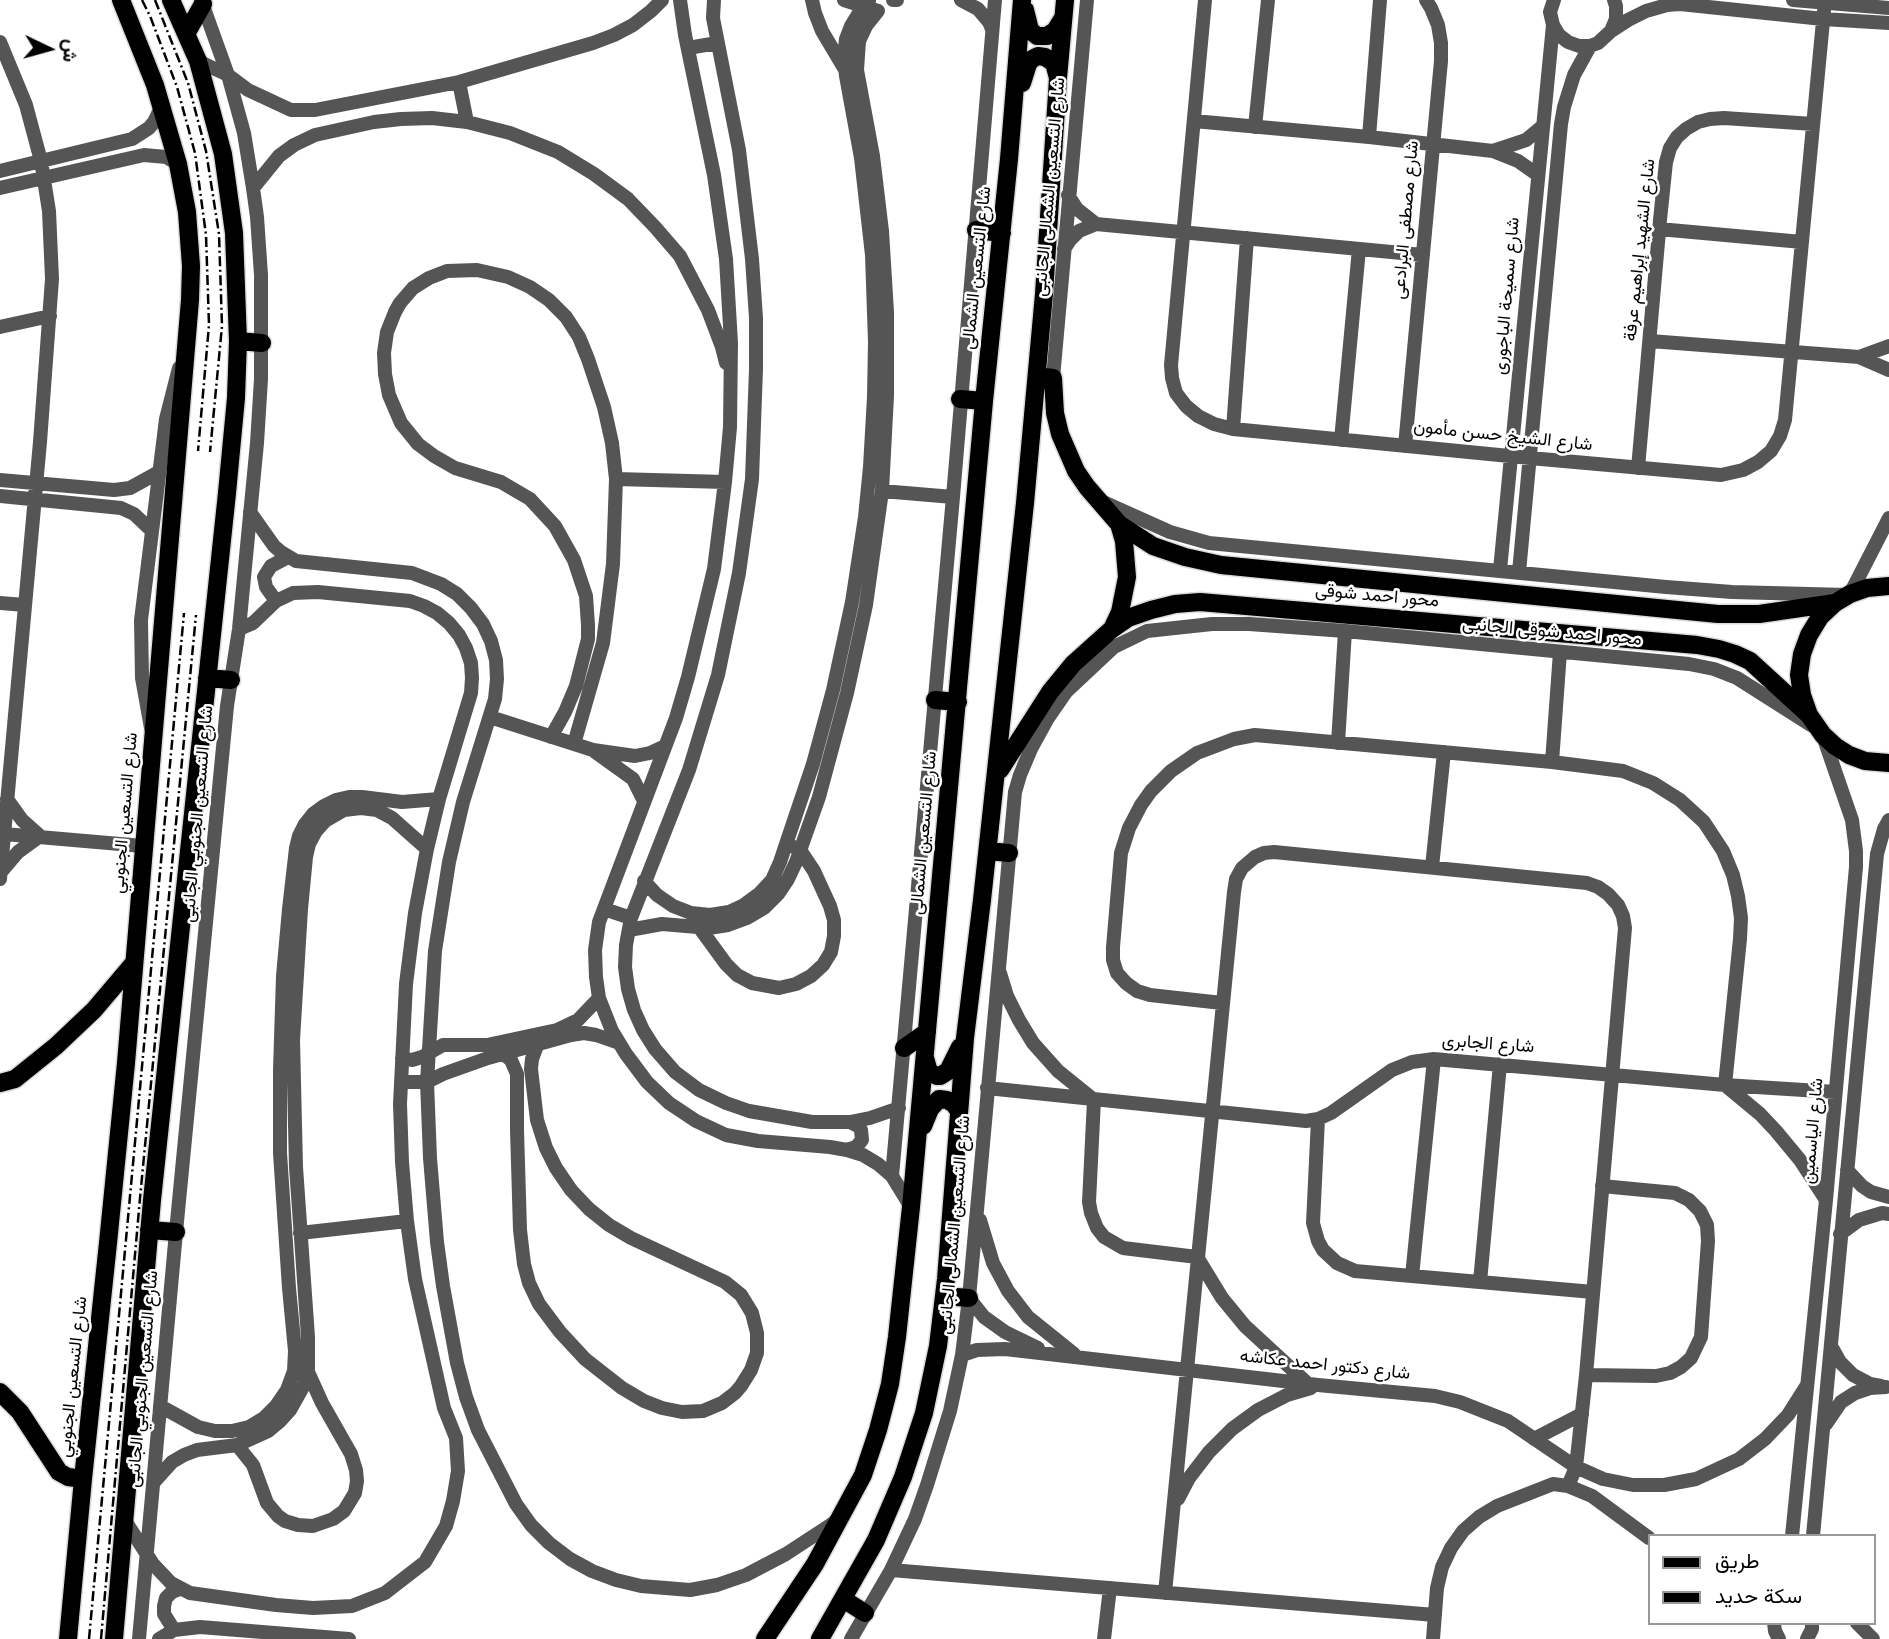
<!DOCTYPE html>
<html>
<head>
<meta charset="utf-8">
<style>
  body { margin:0 }
  #map { position:relative; width:1889px; height:1639px; overflow:hidden; background:#fff; font-family:Helvetica,Vazirmatn,sans-serif }
  canvas { display:block }
  .legend { position:absolute; left:1648px; top:1534px; width:228px; height:91px; box-sizing:border-box; background:#fff; border:2px solid #999; margin:0; padding:9px 12px; list-style:none; font-size:21px; color:#000 }
  .legend li { display:flex; align-items:center; gap:14px; height:35px }
  .legend b { width:35px; border:2px solid #999 }
  .north { position:absolute; left:14px; top:14px; width:70px; height:70px; -webkit-text-stroke:5px #fff; paint-order:stroke; rotate:95deg; font-size:19px; font-weight:700; line-height:28px; text-align:center; color:#000 }
  .north::after { content:''; display:block; margin:auto; width:24px; height:32px; background:#000; clip-path:polygon(50% 0,100% 100%,50% 72%,0 100%) }
</style>
</head>
<body>
<div id="map">
<canvas width="1889" height="1639"></canvas>
<ul class="legend">
<li><b style="height:9px;background:#000"></b>طريق</li>
<li><b style="height:9px;background:#000"></b>سكة حديد</li>
</ul>
<div class="north">ش</div>
</div>
<script>
const ctx = document.querySelector('canvas').getContext('2d');
ctx.lineJoin = 'round';
function poly(rows) {
  const path = new Path2D();
  for (const r of rows) {
    path.moveTo(r[0], r[1]);
    for (let i = 2; i < r.length; i += 2) path.lineTo(r[i], r[i + 1]);
  }
  return path;
}
function trace(path, color, width, dash) {
  ctx.strokeStyle = color;
  ctx.lineWidth = width;
  ctx.lineCap = dash ? 'butt' : 'round';
  ctx.setLineDash(dash || []);
  ctx.stroke(path);
}
function write(font, color, halo, rows, align = 'center') {
  ctx.font = font + ' Helvetica,Vazirmatn,sans-serif';
  ctx.lineWidth = 5;
  ctx.setLineDash([]);
  ctx.textBaseline = 'middle';
  ctx.strokeStyle = halo;
  ctx.fillStyle = color;
  for (const [text, x, y, turn = 0] of rows) {
    ctx.save();
    ctx.translate(x, y);
    ctx.rotate((+turn || 0) * Math.PI / 180);
    ctx.textAlign = isNaN(turn) ? turn : align;
    if (halo) ctx.strokeText(text, 0, 0);
    ctx.fillText(text, 0, 0);
    ctx.restore();
  }
}
const major = poly([
  [1025,10,1030,30,1037,36,1047,36,1055,31,1063,18],
  [186,34,203,4],
  [1022,83,1028,64,1032,59,1038,56,1045,57,1054,63,1058,78],
  [976,230,1002,233],
  [238,341,262,343],
  [1037,376,1053,378,1055,413,1060,434,1076,471,1087,487,1119,524,1153,546,1185,557,1221,565,1718,614,1759,614,1835,603],
  [960,399,984,401],
  [1889,586,1867,588,1850,594,1835,603,1820,617,1809,635,1802,654,1799,675,1802,695,1809,715,1823,735,1835,746,1849,755,1865,761,1889,763],
  [1112,629,1120,612,1127,577,1124,541,1119,524],
  [207,678,231,680],
  [935,700,958,702],
  [1000,770,1050,692,1073,664,1112,629,1128,618,1151,610,1175,604,1200,602,1697,645,1719,649,1735,654,1750,661,1809,715],
  [988,851,1009,853],
  [904,1048,927,1032],
  [925,1058,929,1072,937,1076,940,1076,948,1071,960,1047],
  [0,1083,15,1079,56,1046,94,1010,133,964],
  [923,1126,930,1109,939,1099,947,1100,954,1104,959,1111],
  [149,1230,176,1232],
  [944,1296,969,1298],
  [0,1392,20,1412,59,1472,68,1477,83,1479],
  [843,1599,865,1613],
  [68,1639,83,1479,108,1243,126,1063,190,300,191,266,187,212,178,164,155,85,121,0],
  [114,1639,152,1200,227,493,236,398,238,341,234,233,223,154,198,61,171,0],
  [765,1639,815,1564,863,1475,878,1430,890,1384,897,1337,911,1207,984,401,1009,159,1022,0],
  [820,1639,876,1540,903,1477,924,1413,938,1346,946,1279,965,1038,982,900,1025,503,1044,294,1058,78,1065,0]
]);
trace(major, '#dbdbdb', 21);
trace(poly([
  [680,0,685,35,714,175,726,259,731,343,730,427,725,482,714,569,688,677,676,718,599,922,595,950,596,977,599,998,612,1031,626,1054,647,1082,669,1103,696,1121,726,1135,758,1141,830,1147,847,1150,863,1155,878,1164,892,1176,911,1207],
  [714,0,713,18,739,150,752,259,756,318,756,369,752,479,739,573,718,675,689,770,631,918,626,945,625,967,628,989,634,1010,643,1030,655,1049,675,1072,699,1090,726,1103,749,1111,812,1122,850,1122,870,1118,899,1108],
  [812,0,815,13,822,31,844,68],
  [893,0,897,0],
  [961,0,978,9,989,22,992,29],
  [1205,0,1171,365,1172,378,1176,393,1186,406,1198,416,1214,424,1233,429,1530,458,1721,475,1743,470,1758,462,1771,451,1780,436,1785,420,1825,0],
  [1554,0,1550,12,1553,25,1559,35,1568,42,1579,46,1590,46,1598,43,1611,31,1616,19,1616,6,1614,0],
  [1793,0,1889,8],
  [1611,31,1628,20,1646,11,1667,5,1680,4,1823,19,1889,23],
  [0,42,26,105,41,161,49,211,52,279,40,442,0,879],
  [688,48,717,43],
  [198,61,228,75,248,90,291,110,315,110,459,82,593,43,614,35,633,25,651,11,662,0],
  [459,82,467,122],
  [1194,121,1369,137,1493,151,1518,161,1538,175],
  [1255,127,1268,0],
  [1369,137,1380,0],
  [1493,151,1526,140,1543,126],
  [0,171,132,139,149,128,154,122,162,106],
  [0,188,144,155,166,157,178,164],
  [253,188,279,156,294,145,315,135,374,122,401,119,432,118,467,122,510,133,558,152,594,174,628,199,655,227,680,256,708,310,722,347,726,363],
  [1068,195,1077,209,1096,224],
  [1659,229,1802,242],
  [1064,249,1070,240,1079,231,1096,224,1423,255],
  [0,327,50,316],
  [1650,341,1859,357,1889,370],
  [1859,357,1889,346],
  [1053,378,1087,0],
  [1233,429,1247,238],
  [1341,440,1359,249],
  [1405,446,1441,61,1441,43,1438,25,1431,8,1426,0],
  [1638,468,1660,220,1666,162,1670,148,1677,137,1686,129,1698,122,1710,119,1724,118,1813,124],
  [616,479,725,482],
  [0,480,114,490,130,488,159,472],
  [882,491,953,497],
  [0,496,121,508,134,514,152,531],
  [1103,502,1170,532,1209,543,1666,587,1732,592,1847,595],
  [250,512,274,546,281,552,296,561,412,573,441,584,457,594,471,608,483,624,491,641,496,660,497,679,495,699,463,802,449,862,435,951,427,1082,430,1158,437,1242,443,1286,457,1363,466,1397,478,1430,516,1504,531,1525,549,1543,570,1559,592,1571,616,1580,641,1586,690,1590,717,1585,746,1575,786,1554,838,1520],
  [1500,570,1553,25],
  [1519,572,1561,124,1564,107,1574,75,1590,46],
  [1850,594,1889,518],
  [276,601,266,587,264,577,271,566,288,557],
  [0,603,25,605],
  [490,717,593,750,635,756,650,753,665,746],
  [151,728,142,678,141,620,166,419,179,368],
  [551,737,565,712,576,686,588,639,588,625,586,596,574,560,555,526,530,499,501,482,455,468,434,456,418,444,401,423,389,395,385,374,384,353,387,332,395,312,400,303,413,288,429,278,447,271,477,270,508,277,530,287,549,300,566,317,579,337,588,359,604,407,612,443,616,479,613,564,603,643,574,744],
  [1338,743,1345,631],
  [594,751,633,779,644,801],
  [1552,762,1560,652],
  [4,834,143,846],
  [1432,867,1444,752],
  [1,872,18,852,40,836,22,820,7,799],
  [644,881,657,895,673,906,691,913,710,915,729,912,744,905,759,894,772,880,780,862,813,764,833,690,852,602,865,517,870,467,874,397,875,342,872,255,861,158,846,76,844,57,846,39,851,26,859,13,869,1],
  [604,909,631,918],
  [699,927,726,964,737,975,752,983,779,988,796,984,811,976,823,965,831,952,834,936,834,920,830,906,814,871,800,850,794,847],
  [629,930,662,924,709,928,728,925,747,918,764,908,778,894,788,879,796,862,819,797,847,693,866,605,882,491,887,396,887,312,882,231,873,156,857,70,859,41,866,26,878,11,844,0],
  [1000,973,1007,996,1019,1020,1033,1043,1058,1071,1094,1100,1089,1202,1091,1213,1097,1228,1104,1237,1123,1248,1197,1257,1222,1298,1245,1326,1308,1384],
  [1222,1003,1150,995,1137,991,1126,983,1117,973,1113,960,1113,947,1121,853,1129,828,1141,805,1151,791,1171,771,1197,753,1234,739,1255,735,1552,762,1623,771,1653,783,1680,800,1704,822,1723,851,1733,875,1738,896,1741,918,1740,939,1725,1085,1760,1114,1776,1131,1800,1160,1826,1200],
  [503,1054,511,1060,517,1074,517,1130,520,1230,524,1264,529,1283,539,1304,560,1332,585,1359,622,1388,644,1401,662,1408,682,1412,703,1411,722,1403,735,1393,741,1386,751,1370,757,1353,757,1333,752,1313,741,1295,725,1282,631,1238,609,1225,589,1209,571,1190,556,1168,546,1148,537,1120,531,1069,532,1059,538,1043],
  [402,1058,412,1060,422,1057,443,1045,487,1045,557,1030,578,1020,599,998],
  [401,1082,427,1082,443,1074,488,1058,571,1035,584,1033,596,1035,619,1043],
  [987,1088,1306,1121,1318,1119,1331,1113,1392,1070,1412,1062,1434,1059,1725,1085,1835,1092],
  [1318,1119,1313,1223,1318,1241,1323,1250,1337,1263,1355,1271,1593,1292],
  [847,1150,856,1147,862,1140,861,1130,858,1126,850,1122],
  [1847,1170,1862,1186,1871,1192,1889,1197],
  [892,1176,953,497,995,0],
  [980,1220,993,1263,1008,1291,1028,1317,1074,1354],
  [300,1233,407,1221],
  [1840,1234,1859,1220,1882,1213,1889,1214],
  [1412,1276,1434,1059],
  [1480,1282,1500,1064],
  [969,1298,984,1317,1005,1332,1038,1348],
  [1831,1346,1840,1362,1853,1375,1870,1384,1881,1386],
  [962,1355,977,1350,1005,1349,1318,1385,1435,1396,1460,1402,1508,1421,1576,1467,1603,1479,1633,1485,1664,1485,1696,1479,1739,1459,1765,1439,1788,1415,1807,1385],
  [1586,1375,1656,1376,1670,1373,1681,1367,1691,1358,1701,1337,1708,1241,1707,1225,1700,1211,1689,1200,1675,1193,1602,1186],
  [160,1406,198,1427,215,1431,232,1431,249,1427,264,1418,276,1406,287,1390,294,1371,295,1351,289,1288,280,1153,280,1070,283,976,289,909,296,848,299,836,305,824,313,814,324,806,336,800,349,797,362,797,402,802,439,799],
  [1826,1424,1841,1402,1855,1393,1870,1388,1886,1387],
  [1534,1439,1582,1414],
  [237,1445,253,1465,267,1503,278,1516,285,1521,298,1525,313,1526,333,1519,344,1511,355,1493,357,1481,356,1470,351,1454,322,1403,308,1372],
  [154,1482,172,1462,184,1455,197,1450,237,1445,268,1431,280,1421,290,1410,304,1385,308,1372,308,1337,296,1167,293,1040,301,909,306,857,309,844,316,831,325,821,344,810,361,808,377,810,392,818,427,849],
  [1178,1499,1189,1478,1209,1452,1232,1429,1258,1410,1287,1395,1311,1388],
  [124,1519,153,1564,171,1583,190,1593,276,1605,313,1608,352,1606,385,1593,425,1562,446,1526,453,1501,458,1471,456,1438,444,1408,415,1279,407,1221,402,1162,400,1104,406,984,415,913,427,849,439,799,471,693,472,678,471,663,466,648,459,635,449,623,437,613,424,606,410,601,318,592,293,593,276,601,253,623,239,629],
  [1792,1536,1826,1200,1856,867,1856,851,1852,820,1823,736],
  [1813,1536,1877,854,1884,829,1889,820],
  [891,1570,1435,1615],
  [1165,1593,1234,892,1236,879,1242,868,1255,857,1264,853,1274,852,1587,883,1598,887,1608,894,1618,905,1623,916,1625,928,1586,1375,1576,1467,1568,1486],
  [1774,1623,1775,1631,1779,1639],
  [1857,1623,1873,1639],
  [174,1630,164,1614,164,1606,166,1598,172,1592,180,1589],
  [139,1639,176,1232,227,706,239,629,257,443,261,379,261,275,257,217,253,188,244,133,228,75,201,0],
  [159,1639,174,1630,200,1627,349,1639],
  [851,1639,891,1570,915,1519,927,1485,950,1411,962,1355,969,1298,1015,792,1020,775,1031,749,1048,718,1066,692,1114,647,1147,631,1212,624,1249,624,1345,631,1689,664,1714,669,1737,678,1811,725],
  [1104,1639,1110,1588],
  [1433,1639,1437,1588,1442,1567,1451,1548,1463,1531,1479,1517,1497,1506,1553,1484,1568,1486,1592,1496,1649,1538],
  [1807,1639,1812,1629,1812,1623]
]), '#555', 14);
trace(major, '#000', 18);
trace(poly([
  [142,0,150,16,177,87,195,153,206,235,209,325,198,451],
  [155,0,188,83,206,151,219,234,222,326,210,452],
  [89,1639,184,613],
  [101,1639,140,1198,196,615]
]), '#000', 2.5, [10, 3.5, 2, 3.5]);
write('18px', '#000', '#fff', [
  ["شارع التسعين الشمالى الجانبى",1050,187,-85],
  ["شارع مصطفى البرادعى",1406,220,-85],
  ["شارع الشهيد إبراهيم عرفة",1640,250,-84],
  ["شارع التسعين الشمالى",977,268,-84],
  ["شارع سميحة الباجورى",1507,296,-85],
  ["شارع الشيخ حسن مأمون",1503,436,6],
  ["محور احمد شوقى",1377,596,5],
  ["محور احمد شوقى الجانبى",1552,632,5],
  ["شارع التسعين الجنوبي",125,813,-85],
  ["شارع التسعين الجنوبي الجانبى",198,814,-85],
  ["شارع التسعين الشمالى",924,833,-85],
  ["شارع الجابرى",1488,1044,4],
  ["شارع الياسمين",1813,1131,-85],
  ["شارع التسعين الشمالى الجانبى",955,1225,-85],
  ["شارع دكتور احمد عكاشه",1325,1365,6],
  ["شارع التسعين الجنوبي",73,1377,-84],
  ["شارع التسعين الجنوبي الجانبى",143,1379,-85]
]);
</script>
</body>
</html>
